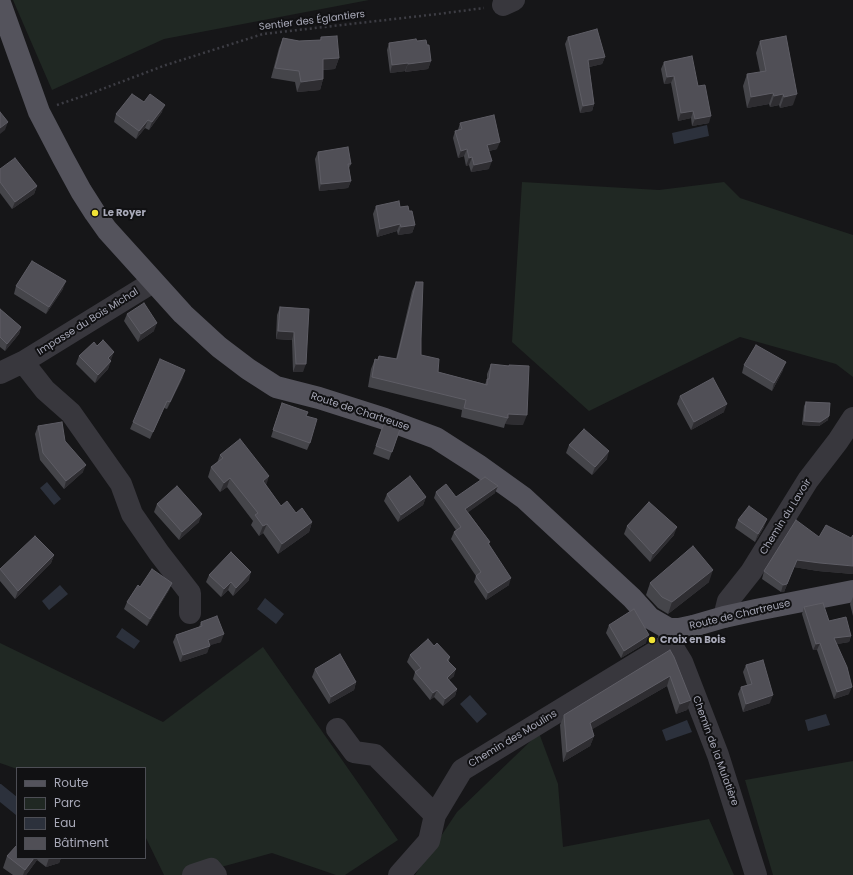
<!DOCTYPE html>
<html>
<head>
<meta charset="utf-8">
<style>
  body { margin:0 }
  #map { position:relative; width:853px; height:875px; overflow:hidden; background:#161618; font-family:Poppins,sans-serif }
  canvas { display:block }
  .legend { position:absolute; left:16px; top:767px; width:130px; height:92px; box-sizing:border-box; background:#111113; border:1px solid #4d4e55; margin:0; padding:5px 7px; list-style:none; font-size:12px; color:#a8a9b8 }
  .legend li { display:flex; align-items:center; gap:8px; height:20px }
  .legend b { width:20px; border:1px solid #4d4e55 }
</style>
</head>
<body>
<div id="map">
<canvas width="853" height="875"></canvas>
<ul class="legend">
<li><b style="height:5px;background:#54535c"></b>Route</li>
<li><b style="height:11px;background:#202823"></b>Parc</li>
<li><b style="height:11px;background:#2c313c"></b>Eau</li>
<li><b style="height:11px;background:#504f56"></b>Bâtiment</li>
</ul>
</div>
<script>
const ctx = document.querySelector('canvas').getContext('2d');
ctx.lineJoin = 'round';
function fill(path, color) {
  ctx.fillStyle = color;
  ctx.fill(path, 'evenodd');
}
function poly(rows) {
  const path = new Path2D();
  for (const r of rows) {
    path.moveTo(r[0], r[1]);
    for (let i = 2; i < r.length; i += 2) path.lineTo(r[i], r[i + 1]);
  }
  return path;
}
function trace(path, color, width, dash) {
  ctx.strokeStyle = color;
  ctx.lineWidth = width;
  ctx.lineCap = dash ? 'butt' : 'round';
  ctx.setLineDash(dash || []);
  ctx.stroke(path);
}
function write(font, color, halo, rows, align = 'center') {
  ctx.font = font + ' Poppins,sans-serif';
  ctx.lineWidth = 4;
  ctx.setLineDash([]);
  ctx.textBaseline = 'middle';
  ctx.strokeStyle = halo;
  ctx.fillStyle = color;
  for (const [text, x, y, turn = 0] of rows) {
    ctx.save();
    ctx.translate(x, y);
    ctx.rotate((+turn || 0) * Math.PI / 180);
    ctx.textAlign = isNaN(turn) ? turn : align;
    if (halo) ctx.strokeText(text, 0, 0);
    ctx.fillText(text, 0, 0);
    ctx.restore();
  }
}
fill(poly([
  [13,0,369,0,164,39,52,90],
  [522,182,659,190,724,182,740,198,853,235,853,377,836,364,740,337,589,411,512,342],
  [0,643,163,722,263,647,398,840,345,875,336,875,272,853,192,875,164,875,145,836,145,768,17,768,17,769,0,763],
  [539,733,558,784,563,847,709,819,734,875,415,875,457,812],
  [853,761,853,875,773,875,745,780]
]), '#202823');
fill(poly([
  [707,125,709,136,674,144,672,133],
  [47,482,61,499,54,505,40,488],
  [60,585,68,594,49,610,42,601],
  [265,598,284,614,276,624,257,609],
  [122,628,140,641,134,649,116,637],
  [470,695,487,714,477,723,460,704],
  [826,714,830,725,808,731,805,720],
  [687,720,692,732,666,741,662,730],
  [0,784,1,784,17,797,17,814,16,815,0,802]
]), '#2c313c');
trace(poly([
  [57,105,89,94,166,65,263,34,438,14,484,8]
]), '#3d3d44', 2.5, [2, 3]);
trace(poly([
  [503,5,514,0],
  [23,362,45,390,71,413,121,484,132,514,159,553,190,593,190,613],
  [0,373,23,362,153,282],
  [724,617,728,601,751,572,808,480,838,441,853,418],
  [669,630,669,641,682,662,718,755,756,875],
  [337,729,354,752,375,755,435,815],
  [193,875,211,869,216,875],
  [399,875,429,841,435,815,462,770,662,648,671,645]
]), '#38373d', 22);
trace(poly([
  [0,3,39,112,63,158,81,191,95,213,107,230,183,314,219,347,248,369,276,387,319,398,385,419,436,438,478,465,524,498,632,598,650,618,669,629,679,629,693,626,724,617,756,610,853,591]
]), '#54535c', 22);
fill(poly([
  [321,37,339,58,335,69,323,70,323,79,320,90,297,92,295,82,271,78,279,48,283,38,299,41,320,40],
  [568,37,605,57,602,64,589,67,594,104,592,111,580,113,565,44],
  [417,41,427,45,431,61,428,69,405,72,405,71,390,73,387,50,389,43],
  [760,41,793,105,780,108,779,105,770,107,769,104,747,108,743,86,747,74,760,72,756,53],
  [664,62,698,86,709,123,692,126,691,118,678,121,671,83,664,84,661,69],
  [144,102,162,112,149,130,145,128,136,139,114,122,116,114],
  [460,123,497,149,489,151,489,169,471,172,469,165,466,166,464,156,458,158,453,138,455,131,458,130],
  [318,152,351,164,349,168,351,181,348,188,319,191,315,159],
  [0,169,37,186,34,194,12,209,0,193],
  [376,206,400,207,409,211,415,225,412,233,398,235,397,231,377,237,373,214],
  [416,282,421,339,421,355,438,372,485,384,487,380,487,374,491,364,523,425,505,424,504,428,461,417,462,410,368,387,371,369,375,359,377,360,379,356,396,359,412,291],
  [16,286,63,289,46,314,14,294],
  [280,307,309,309,303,372,293,372,292,340,276,339,277,315],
  [0,309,21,327,19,334,5,351,0,347],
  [127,314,154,331,138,342,124,321],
  [79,356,111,360,108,369,95,383,76,364],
  [744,365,783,370,772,391,742,373],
  [183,377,167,409,164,408,150,439,130,429,133,422],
  [680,396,724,412,691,430,677,404],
  [806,402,828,420,819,426,802,425,804,406],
  [279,411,306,416,310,443,307,450,271,437],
  [384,423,400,429,389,460,373,454],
  [38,426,65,441,83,472,64,489,40,460,35,434],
  [569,445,607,459,592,475,566,453],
  [220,455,266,485,281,506,312,522,309,532,278,554,263,533,259,536,251,525,253,521,227,487,220,492,208,477,211,467,217,463],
  [436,492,456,497,495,493,468,512,490,542,489,544,509,585,486,600,474,582,476,576,451,539,454,532,456,530,434,498],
  [387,494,426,497,423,505,398,522,384,501],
  [157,504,199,522,179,540,154,512],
  [738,520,764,527,755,542,735,528],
  [796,520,853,574,818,571,794,567,784,592,781,592,762,579,764,571],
  [627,526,674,535,650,562,624,534],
  [54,555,51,563,15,599,0,581,0,570],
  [209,575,249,580,233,596,228,590,221,597,206,582],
  [709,582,668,614,658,608,646,595,650,583],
  [172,583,169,590,147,626,124,609,127,602,140,587],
  [853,597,853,616,850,604],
  [804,607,829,621,851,636,849,642,837,644,849,694,834,699,817,650,813,650,802,614],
  [201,622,221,642,209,645,207,653,180,662,173,642,176,635,199,627],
  [609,625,646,643,621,658,606,633],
  [434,646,450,657,449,661,454,676,449,680,457,689,455,696,443,706,434,697,430,700,413,679,415,672,407,662,410,655],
  [670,650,691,700,687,710,676,714,667,686,592,729,594,736,590,746,563,762,560,725,564,715],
  [746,665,770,703,743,712,738,694,741,687,747,685,743,672],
  [315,669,356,682,354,690,329,704,312,677],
  [7,856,17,858,61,858,59,863,46,867,37,860,26,875,13,875,3,868]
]), '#45454a');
fill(poly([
  [605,57,602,64,585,68,588,60],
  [339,58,335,69,319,70,323,59],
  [431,61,428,69,405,72,408,64],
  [408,63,405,71,390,73,392,65],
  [674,76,671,83,664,84,667,77],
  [323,79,320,90,297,92,301,82],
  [773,93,769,104,747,108,751,97],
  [783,94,779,105,770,107,774,96],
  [797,94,793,105,780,108,784,97],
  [594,104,592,111,580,113,583,106],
  [165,105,162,112,149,130,152,122],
  [693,111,691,118,678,121,681,113],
  [711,116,709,123,692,126,695,119],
  [148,120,145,128,136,139,139,131],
  [8,122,5,130,0,134,0,128],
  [500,142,497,149,485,152,487,145],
  [467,149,464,156,458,158,461,151],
  [472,157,469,165,466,166,469,158],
  [492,161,489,169,471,172,474,165],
  [351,181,348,188,319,191,321,184],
  [37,186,34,194,12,209,15,202],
  [400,224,397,231,377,237,380,229],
  [415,225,412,233,398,235,401,227],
  [66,281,63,289,46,314,49,307],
  [157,323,154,331,138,342,141,334],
  [21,327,19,334,5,351,7,344],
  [278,331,294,332,292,340,276,339],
  [114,352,111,360,105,366,108,358],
  [111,361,108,369,95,383,98,375],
  [786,362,783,370,772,391,774,383],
  [296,364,306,364,303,372,293,372],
  [185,370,183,377,167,409,170,402],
  [727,404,724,412,691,430,694,422],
  [508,414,527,415,523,425,505,424,508,418],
  [829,416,828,420,819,426,802,425,804,421],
  [609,451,607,459,592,475,595,467],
  [86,465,83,472,64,489,66,481],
  [269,476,266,486,263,481],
  [230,478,227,487,220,492,224,483],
  [498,486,495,493,463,516,465,509],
  [426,497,423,505,398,522,401,515],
  [202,514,199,522,179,540,182,532],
  [767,519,764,527,755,542,758,534],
  [312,522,309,532,278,554,282,544],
  [267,524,263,533,259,536,263,526],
  [677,527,674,535,650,562,653,554],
  [54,555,51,563,15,599,18,591],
  [797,560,853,566,853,574,818,571,794,567,784,592,781,592,783,585],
  [713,570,709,582,668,614,672,602],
  [251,572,249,580,233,596,236,588],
  [511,578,509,585,486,600,488,593],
  [231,582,228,590,221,597,224,589],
  [172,583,169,590,147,626,150,619],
  [224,634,221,642,205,647,208,640],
  [649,635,646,643,621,658,624,651],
  [851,636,849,642,832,645,834,638],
  [820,643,817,650,813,650,816,644],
  [210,646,207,653,180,662,183,655],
  [456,669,454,676,444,685,447,678],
  [670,676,667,686,586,733,590,723],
  [356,682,354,690,329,704,331,697],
  [852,687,849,694,834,699,837,692],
  [457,689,455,696,443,706,445,699],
  [437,690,434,697,430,700,433,693],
  [773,695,770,703,743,712,746,704],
  [691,700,687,710,676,714,680,704],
  [594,736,590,746,563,762,567,752],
  [34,858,38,858,37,860,26,875,23,875,25,870],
  [49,858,61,858,59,863,46,867]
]), '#2e2d31');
const building = poly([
  [597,29,605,57,588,60,594,104,583,106,568,37,597,29],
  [337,36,339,58,323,59,323,79,301,82,299,71,275,68,283,38,299,41,321,40,321,37,337,36],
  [786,36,797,94,784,97,783,94,774,96,773,93,751,97,747,74,766,71,760,41,786,36],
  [416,39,417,41,426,40,427,45,429,45,431,61,408,64,408,63,392,65,389,43,416,39],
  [692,56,698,86,705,85,711,116,695,119,693,111,681,113,674,76,667,77,664,62,692,56],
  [132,94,144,102,150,94,165,105,152,122,148,120,139,131,116,114,132,94],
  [0,112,8,122,0,128,0,112],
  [494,115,500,142,487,145,492,161,474,165,472,157,469,158,467,149,461,151,455,131,462,129,460,123,494,115],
  [348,147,351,164,348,164,351,181,321,184,318,152,348,147],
  [15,158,37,186,15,202,0,182,0,169,15,158],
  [399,201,400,207,408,206,409,211,412,211,415,225,401,227,400,224,380,229,376,206,399,201],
  [32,261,66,281,49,307,16,286,32,261],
  [416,282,423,282,421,339,421,355,439,359,438,372,487,385,487,379,489,379,491,364,509,366,509,365,529,366,527,415,508,414,508,418,464,408,466,400,372,377,375,359,378,360,379,356,397,359,416,282],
  [144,303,157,323,141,334,127,314,144,303],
  [280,307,309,309,306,364,296,364,294,332,278,331,280,307],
  [0,309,21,327,7,344,0,337,0,309],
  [103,340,114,352,108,358,111,361,98,375,79,356,94,342,97,346,103,340],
  [756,345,786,362,774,383,744,365,756,345],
  [160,359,185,370,170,402,167,401,153,432,133,422,160,359],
  [713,378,727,404,694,422,680,396,713,378],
  [806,402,830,403,829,416,820,422,804,421,806,402],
  [282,403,308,412,306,416,317,419,310,443,273,430,282,403],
  [62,422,65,441,86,465,66,481,43,453,38,426,62,422],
  [384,423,400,429,392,452,376,446,384,423],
  [584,429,609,451,595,467,569,445,584,429],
  [240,439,269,476,263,481,281,506,287,501,296,513,302,508,312,522,282,544,267,524,263,526,255,515,258,513,230,478,224,483,211,467,223,458,220,455,240,439],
  [410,476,426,497,401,515,387,494,410,476],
  [485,477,498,486,465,509,490,542,488,543,511,578,488,593,476,576,481,572,454,532,461,527,436,492,446,484,456,497,485,477],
  [177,486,202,514,182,532,157,504,177,486],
  [649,502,677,527,653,554,627,526,649,502],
  [749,506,767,519,758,534,738,520,749,506],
  [796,520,819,537,826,525,851,538,853,535,853,566,820,563,797,560,787,584,783,585,764,571,796,520],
  [35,536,54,555,18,591,0,569,35,536],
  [693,546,713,570,672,602,662,597,650,583,693,546],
  [231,552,251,572,236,588,231,582,224,589,209,575,231,552],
  [152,569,172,583,150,619,127,602,138,585,140,587,152,569],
  [823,603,829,621,846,617,851,636,834,638,847,667,852,687,837,692,820,643,816,644,804,607,823,603],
  [634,609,649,635,624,651,609,625,634,609],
  [217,616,224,634,208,640,210,646,183,655,176,635,202,626,201,622,217,616],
  [428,639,434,646,437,643,450,657,447,660,456,669,447,678,457,689,445,699,437,690,433,693,415,672,421,668,410,655,428,639],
  [670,650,674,657,691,700,680,704,670,676,590,723,594,736,567,752,564,715,670,650],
  [340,654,356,682,331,697,315,669,340,654],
  [763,660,773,695,746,704,741,687,752,684,746,665,763,660],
  [17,845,17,858,34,858,25,870,7,856,17,845]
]);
fill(building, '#504f56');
trace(building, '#5e5d65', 1);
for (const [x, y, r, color] of [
  [95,213,4,"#f0e336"],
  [652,640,4,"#f0e336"]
]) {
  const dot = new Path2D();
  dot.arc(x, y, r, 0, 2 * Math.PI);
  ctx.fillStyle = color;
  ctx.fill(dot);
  trace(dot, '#111113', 1.5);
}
write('10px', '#a8a9b8', '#111113', [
  ["Sentier des Églantiers",312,21,-7],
  ["Impasse du Bois Michal",88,322,-32],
  ["Route de Chartreuse",360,412,18],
  ["Chemin du Lavoir",786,517,-58],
  ["Route de Chartreuse",740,615,-13],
  ["Chemin des Moulins",513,739,-31],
  ["Chemin de la Mulatière",715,751,70]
]);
write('bold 10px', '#a8a9b8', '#111113', [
  ["Le Royer",103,213],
  ["Croix en Bois",660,640]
], 'left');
</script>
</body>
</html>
